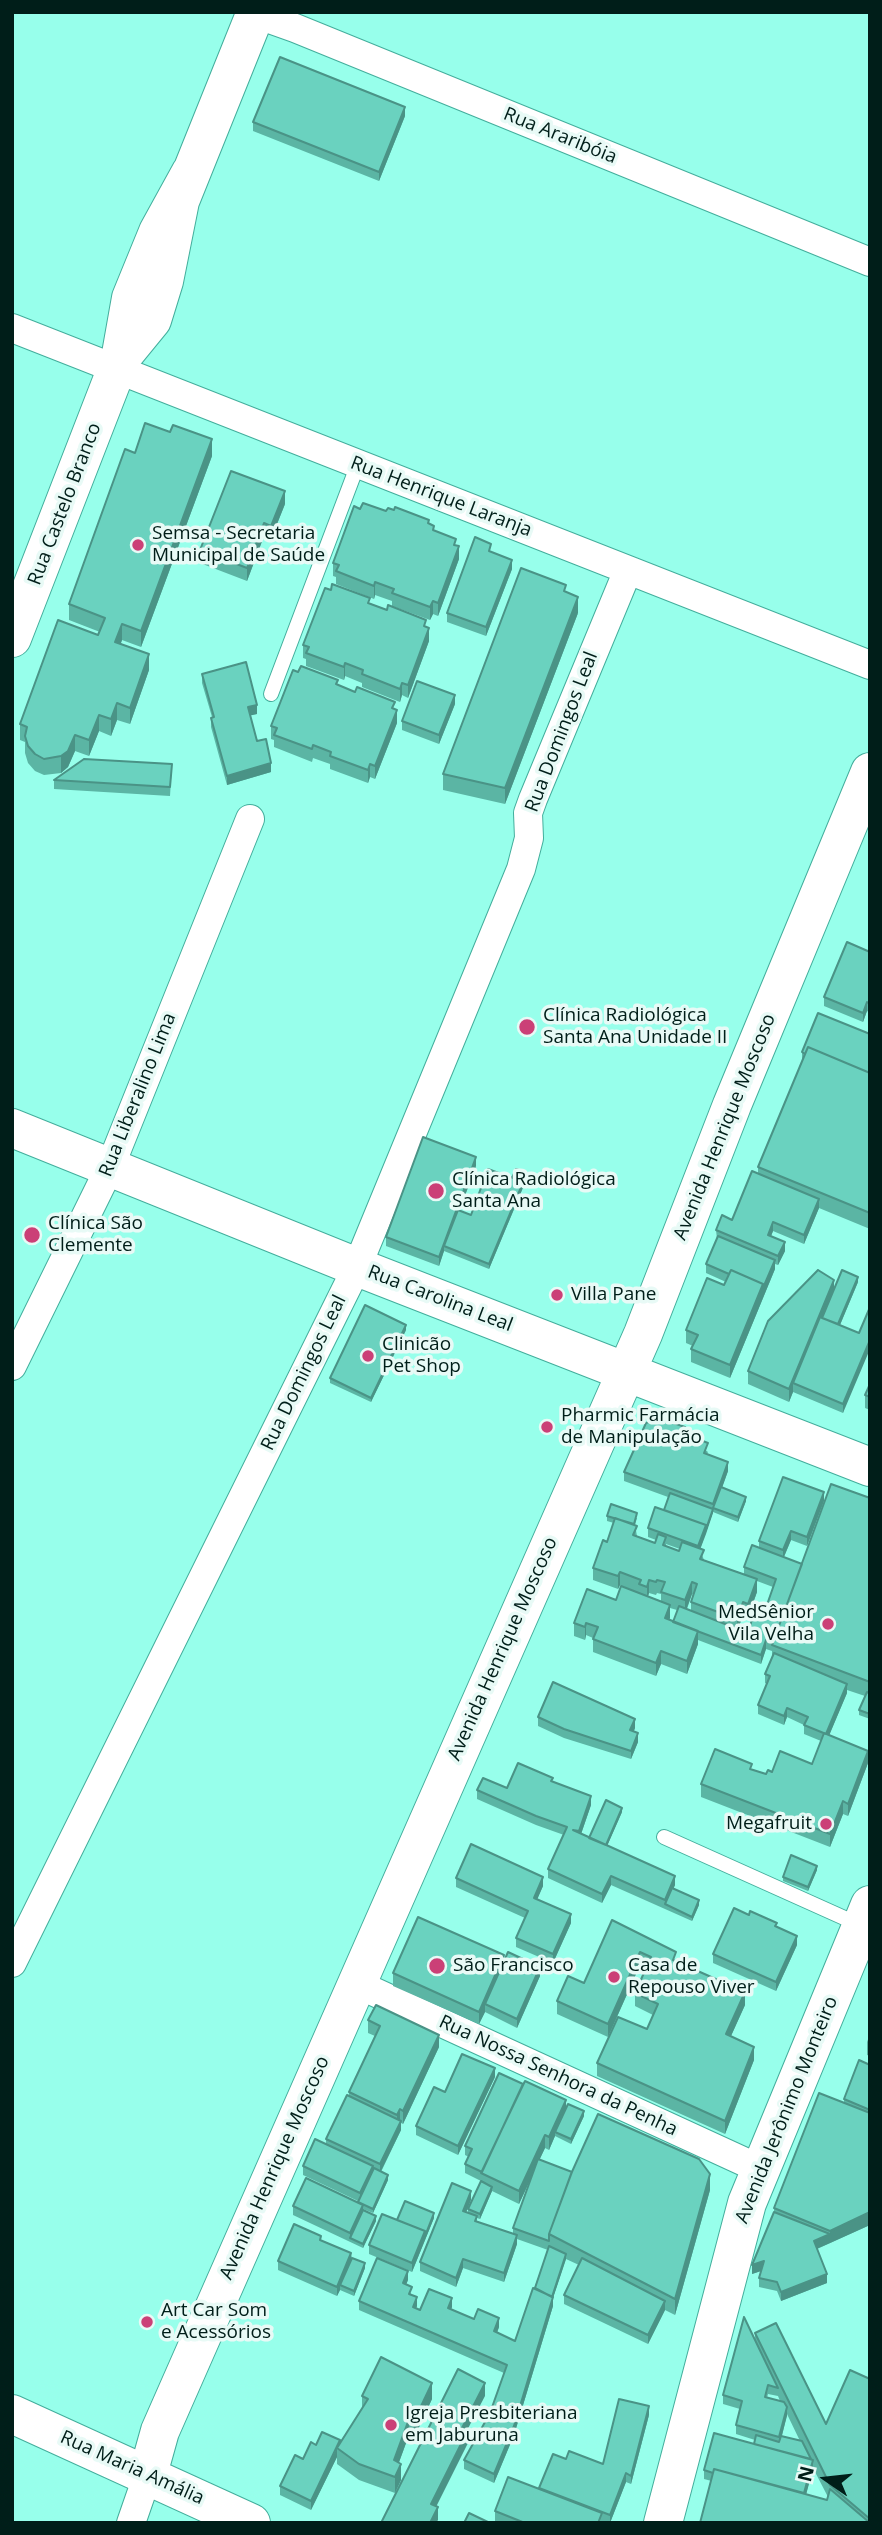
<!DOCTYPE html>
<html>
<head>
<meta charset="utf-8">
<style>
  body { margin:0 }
  #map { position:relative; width:882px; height:2535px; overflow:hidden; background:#97ffeb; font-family:"Open Sans",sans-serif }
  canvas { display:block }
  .frame { position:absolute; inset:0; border:14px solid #001e19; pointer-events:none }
  .north { position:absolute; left:791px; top:2444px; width:70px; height:70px; -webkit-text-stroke:5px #e8faf6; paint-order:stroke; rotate:284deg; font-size:19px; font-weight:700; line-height:28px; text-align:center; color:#001e19 }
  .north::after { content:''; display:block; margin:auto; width:24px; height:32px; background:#001e19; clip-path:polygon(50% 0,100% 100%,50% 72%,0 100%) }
</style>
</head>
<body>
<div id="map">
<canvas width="882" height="2535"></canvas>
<div class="frame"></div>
<div class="north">N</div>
</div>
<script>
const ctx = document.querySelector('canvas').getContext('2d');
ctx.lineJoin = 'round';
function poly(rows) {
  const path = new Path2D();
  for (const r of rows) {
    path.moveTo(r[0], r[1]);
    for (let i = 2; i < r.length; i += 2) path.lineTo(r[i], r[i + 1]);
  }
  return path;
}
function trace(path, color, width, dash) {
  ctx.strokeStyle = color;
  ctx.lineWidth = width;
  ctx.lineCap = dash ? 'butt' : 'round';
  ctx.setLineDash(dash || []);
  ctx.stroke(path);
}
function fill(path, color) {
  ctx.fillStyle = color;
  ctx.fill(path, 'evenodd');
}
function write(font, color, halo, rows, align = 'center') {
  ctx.font = font + ' "Open Sans",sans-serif';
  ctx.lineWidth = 7;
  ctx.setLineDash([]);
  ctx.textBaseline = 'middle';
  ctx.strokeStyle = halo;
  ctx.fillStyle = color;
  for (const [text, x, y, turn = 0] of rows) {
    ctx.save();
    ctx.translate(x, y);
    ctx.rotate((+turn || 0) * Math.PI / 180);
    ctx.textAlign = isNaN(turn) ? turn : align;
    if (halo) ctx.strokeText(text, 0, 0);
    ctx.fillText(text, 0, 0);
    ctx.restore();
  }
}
const lane = poly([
  [271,694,358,464],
  [664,1837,860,1925]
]);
const street = poly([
  [250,12,295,28,870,262],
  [12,328,870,665],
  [12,1366,110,1167,250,819],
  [12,1963,357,1267,521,869,529,838,528,813,533,799,628,570],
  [355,1983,760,2169],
  [131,2523,148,2474]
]);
const secondary = poly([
  [125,353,152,320,164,281,180,201,256,12],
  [12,638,120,360,131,298,158,232,191,172],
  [12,1128,357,1267,870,1467],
  [12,2414,251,2523],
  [148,2474,160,2431,643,1334,732,1105,870,772],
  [663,2523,747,2203,870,1905]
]);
trace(lane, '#43ae9c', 16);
trace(street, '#43ae9c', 30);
trace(secondary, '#43ae9c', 40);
trace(lane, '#fff', 14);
trace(street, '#fff', 28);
trace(secondary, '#fff', 38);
fill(poly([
  [405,116,379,181,253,131,253,122],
  [135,453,212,456,141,647,122,640,121,643,149,670,130,724,117,720,111,736,99,731,89,756,75,751,68,767,61,773,44,775,35,771,28,763,25,753,25,742,20,740,20,724,98,635,100,632,69,620,69,604],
  [285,504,271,539,264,536,247,581,200,563,200,550],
  [360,509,386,511,429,524,434,530,456,546,459,559,438,616,433,614,430,620,392,606,392,601,375,595,374,599,336,584,336,577,333,576,333,563],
  [491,551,512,569,486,636,447,622,447,613],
  [370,603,426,627,429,641,408,698,402,695,400,702,362,687,362,683,345,676,344,680,306,666,306,659,303,658,303,645],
  [578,613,505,804,443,790,443,774],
  [202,674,257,714,250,715,257,741,271,772,227,785,211,727,211,718,212,717,202,683],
  [338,685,395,709,397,723,375,779,370,777,368,783,330,769,330,764,313,758,312,762,274,747,274,740,271,739,271,726],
  [455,704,439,744,402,730,402,721],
  [172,764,170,796,54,789,54,780],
  [870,952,870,1013,867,1011,863,1022,824,1006,824,997],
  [870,1034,870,1229,819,1208,804,1244,773,1231,771,1236,785,1251,778,1265,775,1264,775,1269,730,1378,691,1362,691,1349,693,1346,686,1343,686,1330,724,1285,726,1282,706,1273,706,1264,717,1239,716,1230,732,1220,758,1174,758,1167,802,1061,802,1052],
  [476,1166,459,1211,471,1215,512,1178,527,1178,489,1269,444,1251,439,1266,386,1246,386,1237],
  [858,1282,840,1325,859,1333,843,1413,793,1392,789,1402,748,1384,748,1371,834,1288],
  [406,1330,371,1402,330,1383,330,1378],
  [870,1384,870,1410,865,1408,865,1395],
  [685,1434,708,1452,707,1454,728,1471,722,1487,746,1501,738,1522,713,1512,700,1549,704,1560,744,1574,744,1567,759,1548,759,1541,824,1501,807,1546,791,1540,784,1557,802,1564,870,1498,870,1719,859,1715,859,1710,865,1696,847,1690,847,1693,829,1735,868,1763,848,1816,843,1814,830,1847,701,1797,701,1784,752,1769,766,1774,772,1772,812,1764,821,1741,804,1734,804,1725,787,1717,784,1725,758,1714,758,1705,767,1684,765,1683,765,1674,772,1659,772,1651,766,1649,761,1664,698,1640,698,1644,687,1674,661,1664,656,1676,593,1652,593,1638,586,1635,585,1640,574,1636,574,1623,616,1600,639,1593,620,1585,618,1589,593,1580,593,1568,607,1542,614,1523,607,1521,607,1516,637,1518,635,1525,637,1536,655,1543,656,1540,648,1537,648,1528,664,1510,668,1497,624,1481,624,1472],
  [666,1544,680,1549,679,1551,666,1546],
  [757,1581,773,1587,762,1619,748,1633,738,1629,743,1615,748,1617,757,1592],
  [649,1593,656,1595,657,1593,661,1594,661,1601,648,1596],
  [692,1594,693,1595,691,1602,691,1611,687,1609],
  [670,1608,677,1610,673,1622,669,1620],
  [538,1717,635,1728,634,1731,638,1742,631,1759,564,1738,538,1726],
  [553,1782,591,1805,581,1834,589,1838,622,1812,607,1846,675,1885,673,1889,699,1905,692,1921,611,1885,602,1903,548,1878,548,1869,564,1835,536,1825,477,1799,477,1790,507,1788],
  [817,1870,808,1891,783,1881,783,1877],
  [456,1878,543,1886,537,1899,571,1923,553,1963,516,1947,516,1938,525,1918,456,1887],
  [612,1920,745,2005,731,2036,754,2060,725,2134,597,2076,597,2063,647,2029,653,2015,635,2006,635,1993,646,1968,640,1965,608,2037,557,2014,557,2001,584,1983],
  [797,1945,776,1991,713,1963,713,1954],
  [504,1960,540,1976,517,2028,485,2012,479,2024,393,1986,393,1973],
  [368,2020,439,2047,403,2124,401,2123,401,2130,381,2172,388,2180,373,2213,363,2209,376,2221,363,2248,293,2215,293,2206,358,2203,358,2201,303,2175,303,2166,326,2145,326,2139,349,2096,349,2092,375,2036,368,2033],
  [870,2034,870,2056,867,2055,867,2042],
  [870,2065,870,2225,817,2249,827,2283,781,2301,777,2291,759,2287,759,2278,761,2271,752,2274,774,2212,774,2208,844,2103,844,2099],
  [495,2077,458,2155,416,2135,416,2126],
  [566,2107,584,2116,571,2144,555,2136,549,2150,545,2148,539,2160,572,2172,710,2190,675,2315,665,2310,648,2344,564,2304,564,2295,579,2265,566,2259,553,2298,553,2306,514,2435,494,2483,464,2469,464,2460,490,2413,504,2373,359,2310,359,2301,408,2280,406,2284,417,2306,416,2308,420,2310,452,2307,451,2309,474,2319,499,2327,497,2333,515,2341,548,2250,517,2239,517,2244,504,2282,463,2268,456,2287,420,2271,420,2262,471,2200,466,2212,468,2213,468,2209,481,2181,465,2173,465,2164,469,2157,465,2155,465,2146],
  [532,2176,513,2228,513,2234,477,2222,477,2218,480,2219,492,2191,519,2204],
  [434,2218,412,2272,369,2254,369,2245],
  [321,2240,351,2253,352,2258,365,2268,354,2296,340,2290,337,2296,278,2270,278,2261],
  [755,2333,826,2424,870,2379,870,2523,704,2479,704,2470,754,2444,755,2440,736,2434,736,2425,740,2409,723,2404,723,2395,755,2339],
  [768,2394,778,2396,780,2401,767,2398],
  [787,2414,800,2441,782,2436],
  [813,2468,828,2497,827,2500,806,2494],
  [362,2396,432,2399,414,2438,409,2435,399,2462,401,2480,395,2493,359,2480,337,2464,337,2457,311,2510,280,2495,280,2486,303,2459,340,2442,362,2409],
  [649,2415,631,2484,626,2482,610,2523,602,2521,602,2523,495,2523,495,2511,539,2489,566,2459,603,2464]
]), '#5bb5a4');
fill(poly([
  [405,107,405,116,379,181,379,172],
  [212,439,212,456,141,647,141,631],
  [285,491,285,504,271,539,271,526],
  [264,523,264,536,247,581,247,568],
  [459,546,459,559,438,616,438,603],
  [512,560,512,569,486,636,486,627],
  [375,582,375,595,374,599,374,586],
  [578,597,578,613,505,804,505,788],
  [433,601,433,614,430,620,430,607],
  [122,624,122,640,115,658,115,642],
  [429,628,429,641,408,698,408,685],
  [149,654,149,670,130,724,130,708],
  [345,663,345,676,344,680,344,667],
  [402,683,402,695,400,702,400,689],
  [455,695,455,704,439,744,439,735],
  [117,703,117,720,111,736,111,719],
  [257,705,257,714,248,716,248,707],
  [397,710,397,723,375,779,375,766],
  [99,715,99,731,89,756,89,740],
  [75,735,75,751,68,767,61,773,61,756],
  [271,763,271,772,227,785,227,776],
  [370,764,370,777,368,783,368,770],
  [867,1002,867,1011,863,1022,863,1013],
  [476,1157,476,1166,446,1247,444,1246,444,1251,439,1266,439,1257],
  [527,1173,527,1178,489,1269,489,1264],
  [819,1199,819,1208,804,1244,804,1235],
  [773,1222,773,1231,768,1244,768,1235],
  [785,1242,785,1251,778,1265,778,1256],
  [775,1260,775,1269,730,1378,730,1365,763,1284],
  [858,1277,858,1282,837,1332,837,1328],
  [834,1280,834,1293,793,1383,793,1392,789,1402,789,1389],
  [406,1325,406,1330,371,1402,371,1398],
  [870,1340,870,1349,843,1413,843,1404],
  [728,1462,728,1471,715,1508,713,1508,713,1513,706,1534,706,1529,713,1509,713,1504],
  [824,1492,824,1501,807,1546,807,1537],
  [746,1497,746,1501,738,1522,738,1517],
  [706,1525,706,1534,698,1555,698,1546],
  [791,1531,791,1540,783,1559,783,1550],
  [620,1572,620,1585,618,1589,618,1576],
  [757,1579,757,1592,748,1617,748,1604],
  [649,1580,649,1593,647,1600,647,1587],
  [692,1582,692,1594,685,1613,685,1600],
  [743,1602,743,1615,737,1632,737,1619],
  [670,1605,670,1618,665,1631,665,1618],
  [586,1623,586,1635,585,1640,585,1627],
  [698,1631,698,1644,687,1674,687,1661],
  [766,1640,766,1649,761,1664,761,1655],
  [661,1651,661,1664,656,1676,656,1663],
  [847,1684,847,1693,826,1743,826,1734],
  [787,1708,787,1717,784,1725,784,1716],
  [635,1719,635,1728,630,1739,630,1730],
  [638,1733,638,1742,631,1759,631,1751],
  [868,1751,868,1763,848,1816,848,1804],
  [591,1796,591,1805,579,1840,579,1831],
  [843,1801,843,1814,830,1847,830,1834],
  [622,1808,622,1812,604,1853,604,1848],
  [817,1866,817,1870,808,1891,808,1887],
  [611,1876,611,1885,602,1903,602,1894],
  [675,1876,675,1885,666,1905,665,1904,665,1900],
  [543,1877,543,1886,534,1907,534,1898],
  [699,1900,699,1905,692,1921,692,1917],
  [571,1914,571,1923,553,1963,553,1954],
  [797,1936,797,1945,776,1991,776,1982],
  [640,1952,640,1965,608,2037,608,2024],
  [504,1955,504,1968,485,2004,485,2012,479,2024,479,2012],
  [540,1967,540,1976,517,2028,517,2019],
  [745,1992,745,2005,726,2047,726,2034],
  [439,2035,439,2047,403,2124,403,2111],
  [754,2047,754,2060,725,2134,725,2121],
  [495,2068,495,2077,458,2155,458,2146],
  [566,2100,566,2113,555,2132,555,2136,549,2150,549,2137],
  [400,2109,400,2122,397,2128,397,2115],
  [584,2111,584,2116,571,2144,571,2139],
  [401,2121,401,2130,380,2173,380,2164],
  [545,2135,545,2148,519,2204,519,2191],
  [373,2166,373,2175,360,2202,360,2193],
  [710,2174,710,2190,675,2315,675,2299],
  [388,2175,388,2180,373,2213,373,2209],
  [492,2187,492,2191,480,2219,480,2214],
  [471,2191,471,2200,463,2220,463,2211],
  [363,2205,363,2214,350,2238,350,2233],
  [870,2212,870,2225,830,2243,830,2231],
  [434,2213,434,2218,412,2272,412,2263,425,2231],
  [376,2216,376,2221,363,2248,363,2244],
  [830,2234,830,2243,814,2250,814,2241],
  [517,2235,517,2244,504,2282,504,2273],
  [351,2253,351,2262,340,2285,340,2290,337,2296,337,2287],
  [566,2254,566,2259,553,2298,553,2306,514,2435,494,2483,494,2474],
  [463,2259,463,2268,456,2287,456,2278],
  [764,2261,764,2270,752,2274,752,2265],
  [365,2263,365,2268,354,2296,354,2291],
  [408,2271,408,2280,403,2292,403,2283],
  [827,2274,827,2283,781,2301,781,2292],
  [417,2297,417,2306,413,2316,413,2307],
  [452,2298,452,2307,448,2317,448,2308],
  [665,2301,665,2310,648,2344,648,2335],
  [499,2318,499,2327,494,2340,494,2331],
  [432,2383,432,2399,414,2438,414,2421],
  [485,2383,485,2396,462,2440,462,2428],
  [649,2406,649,2415,631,2484,631,2476],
  [787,2407,787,2416,779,2446,779,2437],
  [409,2419,409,2435,394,2476,394,2460],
  [468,2430,468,2443,431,2517,431,2504],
  [337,2448,337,2457,311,2510,311,2501],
  [813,2460,813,2469,803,2506,803,2497],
  [401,2464,401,2480,395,2493,395,2477],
  [626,2473,626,2482,610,2523,610,2515],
  [438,2507,438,2520,436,2523,430,2523]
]), '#4a9386');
const building = poly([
  [280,57,405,107,379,172,253,122,280,57],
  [145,423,170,432,173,425,212,439,141,631,122,624,115,642,149,654,130,708,117,703,111,719,99,715,89,740,75,735,68,751,61,756,44,759,35,754,28,746,25,736,27,727,20,724,58,620,98,635,105,618,69,604,125,449,135,453,145,423],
  [231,471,285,491,271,526,264,523,247,568,200,550,231,471],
  [363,503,386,511,388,508,394,510,395,507,429,520,428,523,434,526,433,530,456,539,454,545,459,546,438,603,433,601,430,607,392,593,394,589,375,582,374,586,336,571,339,565,333,563,354,506,360,509,363,503],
  [475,537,491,544,489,551,512,560,486,627,447,613,475,537],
  [521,568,566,585,564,591,578,597,505,788,443,774,521,568],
  [332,584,370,598,368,603,387,610,388,605,426,620,424,626,429,628,408,685,402,683,400,689,362,674,363,670,345,663,344,667,306,653,309,647,303,645,325,588,331,590,332,584],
  [246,662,257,705,248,707,257,741,266,739,271,763,227,776,211,718,214,717,202,674,246,662],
  [301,666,338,680,336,684,355,692,357,687,395,702,392,708,397,710,375,766,370,764,368,770,330,756,331,752,313,745,312,749,274,735,277,728,271,726,293,670,298,672,301,666],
  [417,681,455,695,439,735,402,721,417,681],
  [84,759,172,764,170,787,54,780,84,759],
  [847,942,870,952,870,1004,867,1002,863,1013,824,997,847,942],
  [818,1013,870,1034,870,1073,808,1047,805,1054,802,1052,818,1013],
  [808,1047,870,1073,870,1213,758,1167,808,1047],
  [423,1137,476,1157,439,1257,386,1237,423,1137],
  [488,1169,512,1178,516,1169,527,1173,489,1264,444,1246,458,1210,471,1215,488,1169],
  [752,1171,819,1199,804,1235,773,1222,768,1235,785,1242,778,1256,716,1230,722,1215,732,1220,752,1171],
  [718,1236,775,1260,763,1288,763,1284,731,1270,729,1274,706,1264,718,1236],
  [731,1270,763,1284,730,1365,691,1349,698,1335,686,1330,707,1278,724,1285,731,1270],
  [818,1270,834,1280,789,1389,748,1371,768,1321,818,1270],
  [842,1270,858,1277,838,1324,822,1318,842,1270],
  [365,1305,406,1325,371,1398,330,1378,365,1305],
  [870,1307,870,1340,843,1404,793,1383,820,1317,859,1333,870,1307],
  [870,1384,870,1397,865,1395,870,1384],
  [659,1418,685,1427,682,1433,708,1443,704,1453,728,1462,713,1504,624,1472,646,1423,659,1418],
  [783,1477,824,1492,807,1537,791,1531,783,1550,759,1541,783,1477],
  [831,1484,870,1498,870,1682,772,1645,831,1484],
  [721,1487,746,1497,738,1517,713,1508,721,1487],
  [670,1493,713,1509,706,1529,706,1525,664,1510,670,1493],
  [611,1504,637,1513,634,1524,607,1516,611,1504],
  [655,1507,706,1525,698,1546,648,1528,655,1507],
  [615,1518,637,1526,633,1535,655,1543,658,1534,666,1537,663,1545,679,1551,682,1542,704,1550,700,1559,757,1579,748,1604,743,1602,737,1619,691,1602,697,1584,692,1582,685,1600,661,1592,665,1582,657,1580,656,1582,649,1580,647,1587,639,1584,641,1580,620,1572,618,1576,593,1568,603,1540,607,1542,615,1518],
  [752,1545,802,1564,773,1642,766,1640,761,1655,673,1622,679,1606,748,1633,753,1616,762,1619,776,1579,744,1567,752,1545],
  [621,1586,670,1605,665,1618,698,1631,687,1661,661,1651,656,1663,593,1639,598,1627,586,1623,585,1627,574,1623,587,1589,616,1600,621,1586],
  [774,1653,847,1684,826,1734,804,1725,808,1717,787,1708,784,1716,758,1705,770,1676,765,1674,774,1653],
  [553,1682,635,1719,630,1730,638,1733,631,1751,564,1729,538,1717,553,1682],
  [867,1692,870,1693,870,1714,859,1710,867,1692],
  [824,1733,868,1751,848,1804,843,1801,830,1834,701,1784,715,1749,752,1764,750,1769,766,1774,768,1770,772,1772,780,1751,812,1764,824,1733],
  [518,1763,553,1778,551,1781,591,1796,579,1831,573,1830,675,1876,665,1900,611,1876,602,1894,548,1869,567,1827,536,1816,477,1790,483,1778,507,1788,518,1763],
  [606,1800,622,1808,606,1845,589,1838,606,1800],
  [471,1844,543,1877,534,1898,571,1914,553,1954,516,1938,528,1911,456,1878,471,1844],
  [791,1855,817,1866,808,1887,783,1877,791,1855],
  [672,1888,699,1900,692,1917,665,1904,672,1888],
  [734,1908,749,1915,750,1911,777,1923,775,1926,797,1936,776,1982,713,1954,734,1908],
  [418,1917,504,1955,479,2012,393,1973,418,1917],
  [612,1920,676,1952,673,1960,745,1992,726,2034,754,2047,725,2121,597,2063,618,2017,647,2029,658,2004,635,1993,651,1957,640,1952,608,2024,557,2001,568,1976,584,1983,612,1920],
  [508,1952,540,1967,517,2019,485,2004,508,1952],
  [376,2005,439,2035,403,2111,400,2109,397,2115,349,2092,380,2026,368,2020,376,2005],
  [462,2054,495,2068,458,2146,416,2126,434,2087,445,2092,462,2054],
  [859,2060,870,2065,870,2110,844,2099,859,2060],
  [499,2073,523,2084,482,2172,465,2164,472,2149,465,2146,499,2073],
  [525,2081,566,2100,549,2137,545,2135,519,2191,481,2173,525,2081],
  [819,2093,870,2113,870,2212,830,2231,774,2208,819,2093],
  [347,2095,401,2121,380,2164,326,2139,347,2095],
  [568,2104,584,2111,571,2139,555,2132,568,2104],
  [598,2114,699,2159,710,2174,675,2299,549,2234,571,2174,598,2114],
  [315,2139,373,2166,360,2193,303,2166,315,2139],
  [538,2159,572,2172,549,2234,549,2241,513,2228,538,2159],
  [374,2168,388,2175,373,2209,358,2202,374,2168],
  [306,2178,363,2205,350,2233,293,2206,306,2178],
  [481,2181,492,2187,480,2214,468,2209,481,2181],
  [452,2183,471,2191,463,2211,477,2216,475,2221,517,2235,504,2273,463,2259,456,2278,420,2262,452,2183],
  [405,2201,434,2213,425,2236,425,2231,397,2220,405,2201],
  [363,2210,376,2216,363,2244,350,2238,363,2210],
  [774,2212,830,2234,814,2241,827,2274,781,2292,777,2282,759,2278,764,2261,752,2265,774,2212],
  [382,2214,425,2231,412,2263,369,2245,382,2214],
  [294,2224,321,2236,320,2240,351,2253,337,2287,278,2261,294,2224],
  [549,2246,566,2254,552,2297,535,2288,549,2246],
  [352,2258,365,2263,354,2291,340,2285,352,2258],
  [377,2258,408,2271,403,2283,412,2287,409,2294,417,2297,413,2307,420,2310,429,2289,452,2298,448,2308,474,2319,478,2309,499,2318,494,2331,515,2341,533,2288,553,2297,514,2426,494,2474,464,2460,490,2413,507,2365,359,2301,377,2258],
  [582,2258,665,2301,648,2335,564,2295,582,2258],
  [744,2317,778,2388,768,2385,765,2397,784,2402,787,2407,779,2437,736,2425,742,2401,723,2395,744,2317],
  [776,2323,826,2424,850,2370,870,2379,870,2519,830,2485,755,2333,776,2323],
  [381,2357,432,2383,414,2421,409,2419,394,2460,401,2464,395,2477,359,2464,337,2448,368,2399,362,2396,381,2357],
  [458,2369,485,2383,462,2428,468,2430,431,2504,438,2507,430,2523,381,2523,458,2369],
  [619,2399,649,2406,631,2476,626,2473,610,2515,539,2488,553,2454,566,2459,569,2451,603,2464,619,2399],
  [322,2432,340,2440,311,2501,280,2486,295,2455,303,2459,311,2442,316,2445,322,2432],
  [714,2433,813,2460,804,2493,714,2469,713,2473,704,2470,714,2433],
  [756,2435,779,2442,781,2436,802,2441,811,2459,754,2444,756,2435],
  [714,2469,827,2500,830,2489,870,2523,700,2523,714,2469],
  [508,2477,602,2513,598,2523,525,2523,495,2511,508,2477],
  [469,2513,490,2523,464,2523,469,2513]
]);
fill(building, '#6ad2bf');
trace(building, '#4a9386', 2);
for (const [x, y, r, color] of [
  [138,545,7,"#cb4077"],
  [527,1027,9,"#cb4077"],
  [436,1191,9,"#cb4077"],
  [32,1235,9,"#cb4077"],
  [557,1295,7,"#cb4077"],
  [368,1356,7,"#cb4077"],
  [547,1427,7,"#cb4077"],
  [828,1624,7,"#cb4077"],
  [826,1824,7,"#cb4077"],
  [437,1966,9,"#cb4077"],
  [614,1977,7,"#cb4077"],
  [147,2322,7,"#cb4077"],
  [391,2425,7,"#cb4077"]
]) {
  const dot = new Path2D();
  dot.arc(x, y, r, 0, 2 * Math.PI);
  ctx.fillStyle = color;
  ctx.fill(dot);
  trace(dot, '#e8faf6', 2.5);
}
write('19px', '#001e19', '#e8faf6', [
  ["Rua Araribóia",560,136,22],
  ["Rua Henrique Laranja",441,497,21],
  ["Rua Castelo Branco",65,504,-69],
  ["Rua Domingos Leal",562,732,-69],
  ["Rua Liberalino Lima",138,1095,-68],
  ["Avenida Henrique Moscoso",725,1127,-68],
  ["Rua Carolina Leal",440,1299,21],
  ["Rua Domingos Leal",304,1373,-64],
  ["Avenida Henrique Moscoso",503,1649,-66],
  ["Rua Nossa Senhora da Penha",558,2076,25],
  ["Avenida Jerônimo Monteiro",787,2110,-68],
  ["Avenida Henrique Moscoso",275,2168,-66],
  ["Rua Maria Amália",132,2468,24]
]);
write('19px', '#001e19', '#e8faf6', [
  ["Semsa - Secretaria",152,534],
  ["Municipal de Saúde",152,556],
  ["Clínica Radiológica",543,1016],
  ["Santa Ana Unidade II",543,1038],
  ["Clínica Radiológica",452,1180],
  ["Santa Ana",452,1202],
  ["Clínica São",48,1224],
  ["Clemente",48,1246],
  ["Villa Pane",571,1295],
  ["Clinicão",382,1345],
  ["Pet Shop",382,1367],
  ["Pharmic Farmácia",561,1416],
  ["de Manipulação",561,1438],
  ["MedSênior",814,1613,"right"],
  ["Vila Velha",814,1635,"right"],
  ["Megafruit",812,1824,"right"],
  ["São Francisco",453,1966],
  ["Casa de",628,1966],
  ["Repouso Viver",628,1988],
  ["Art Car Som",161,2311],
  ["e Acessórios",161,2333],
  ["Igreja Presbiteriana",405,2414],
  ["em Jaburuna",405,2436]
], 'left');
</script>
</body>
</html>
